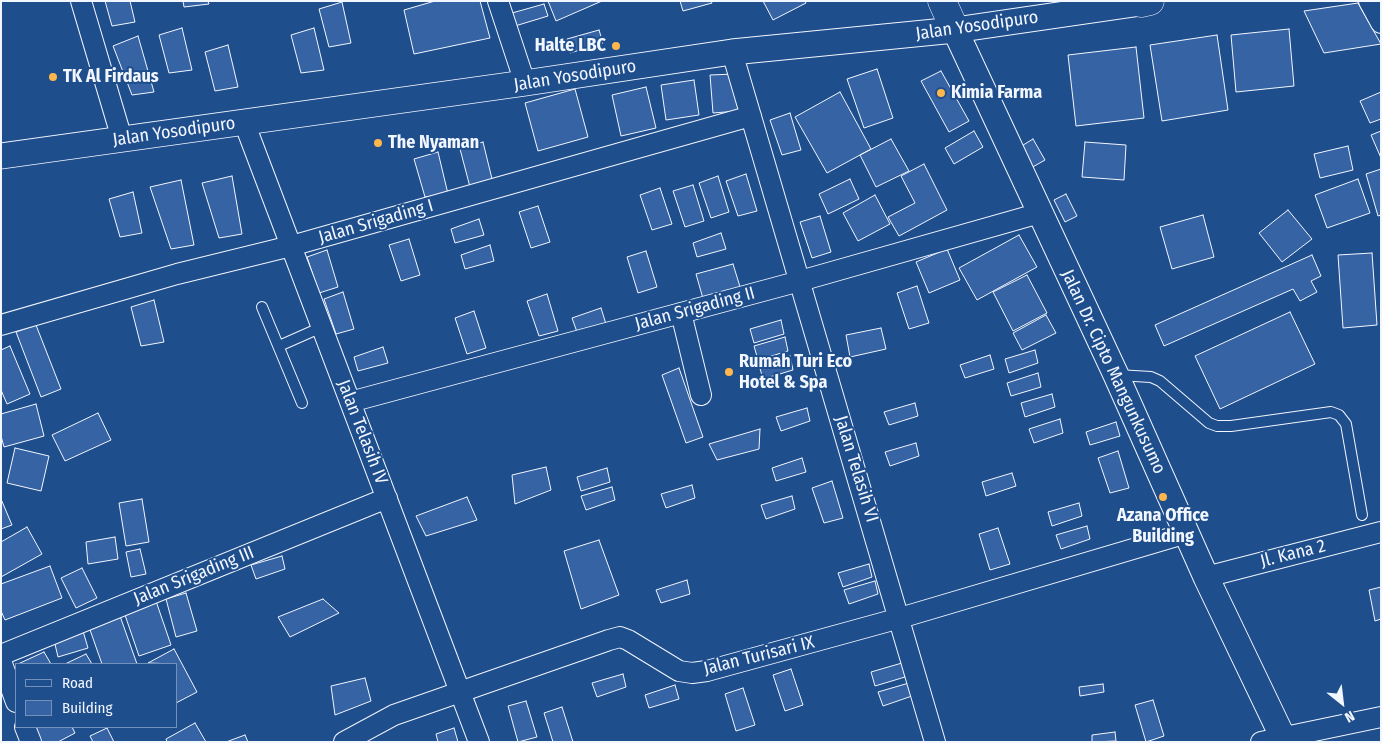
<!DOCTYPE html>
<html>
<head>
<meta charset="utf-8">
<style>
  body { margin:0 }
  #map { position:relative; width:1382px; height:743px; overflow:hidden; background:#1f4e8c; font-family:"Fira Sans Condensed",sans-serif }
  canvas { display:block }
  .frame { position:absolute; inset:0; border:2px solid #f2f6ff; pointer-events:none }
  .legend { position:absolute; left:15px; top:663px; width:162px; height:65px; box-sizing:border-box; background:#1f4e8c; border:1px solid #7391ba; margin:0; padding:6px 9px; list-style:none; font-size:15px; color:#f2f6ff }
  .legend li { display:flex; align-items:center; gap:10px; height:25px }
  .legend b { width:25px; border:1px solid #7391ba }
  .north { position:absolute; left:1317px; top:678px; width:50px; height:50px; -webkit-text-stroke:4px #1f4e8c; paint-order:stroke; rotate:151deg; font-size:14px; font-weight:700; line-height:20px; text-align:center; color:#f2f6ff }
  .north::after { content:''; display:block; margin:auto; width:18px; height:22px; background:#f2f6ff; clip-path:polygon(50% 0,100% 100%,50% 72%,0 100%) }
</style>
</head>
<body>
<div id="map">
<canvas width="1382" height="743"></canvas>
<div class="frame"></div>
<ul class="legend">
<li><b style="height:6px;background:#1f4e8c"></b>Road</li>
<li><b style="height:14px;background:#3563a3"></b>Building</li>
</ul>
<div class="north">N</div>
</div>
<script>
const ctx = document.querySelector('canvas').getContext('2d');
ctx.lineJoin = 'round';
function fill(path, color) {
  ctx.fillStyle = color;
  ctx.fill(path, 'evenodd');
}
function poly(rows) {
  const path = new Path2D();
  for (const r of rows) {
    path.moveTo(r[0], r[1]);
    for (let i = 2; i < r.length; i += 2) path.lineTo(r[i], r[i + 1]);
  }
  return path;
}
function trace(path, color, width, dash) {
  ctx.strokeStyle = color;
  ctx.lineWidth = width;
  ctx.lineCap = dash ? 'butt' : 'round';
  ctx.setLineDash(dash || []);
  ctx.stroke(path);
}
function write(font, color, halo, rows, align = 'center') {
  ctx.font = font + ' "Fira Sans Condensed",sans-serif';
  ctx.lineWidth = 4;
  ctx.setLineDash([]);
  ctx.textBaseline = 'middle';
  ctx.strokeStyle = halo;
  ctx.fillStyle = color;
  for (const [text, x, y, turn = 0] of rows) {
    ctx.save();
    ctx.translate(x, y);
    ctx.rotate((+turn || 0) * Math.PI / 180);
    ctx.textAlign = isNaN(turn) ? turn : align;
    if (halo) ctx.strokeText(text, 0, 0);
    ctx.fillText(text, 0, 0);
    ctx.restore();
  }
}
const building = poly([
  [105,1,130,1,135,22,112,26,105,1],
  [183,1,208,1,209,4,184,7,183,1],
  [435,1,480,1,490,38,414,54,404,10,435,1],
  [548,1,602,1,556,21,548,1],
  [680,1,711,1,712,3,683,11,680,1],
  [763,1,805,1,806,3,773,20,763,1],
  [342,2,351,43,329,47,319,9,342,2],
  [1358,3,1381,44,1324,53,1304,11,1358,3],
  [544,4,548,16,515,26,512,13,544,4],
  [182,28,192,70,169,73,159,35,182,28],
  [314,28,324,70,301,73,291,35,314,28],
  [1289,29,1294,86,1236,92,1231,35,1289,29],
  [599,30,603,43,570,53,567,39,599,30],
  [1217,35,1228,110,1162,121,1150,45,1217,35],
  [138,36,154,92,132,95,113,46,138,36],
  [228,45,238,87,215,91,205,52,228,45],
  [1136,47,1144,118,1076,126,1068,55,1136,47],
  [877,69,893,118,864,128,847,79,877,69],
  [941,71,969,121,949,132,921,81,941,71],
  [735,74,738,111,713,113,710,75,735,74],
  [694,80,699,115,666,120,661,85,694,80],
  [646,87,656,128,621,136,612,95,646,87],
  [575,89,588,137,538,151,525,103,575,89],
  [840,92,871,149,827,173,795,117,840,92],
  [1381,92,1381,119,1370,123,1360,101,1381,92],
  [790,113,801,150,782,155,770,120,790,113],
  [974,131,983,147,954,164,945,148,974,131],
  [1381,131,1381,158,1371,135,1381,131],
  [891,139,909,171,876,187,860,155,891,139],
  [1033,139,1045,160,1031,168,1020,147,1033,139],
  [483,142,493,183,470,187,460,149,483,142],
  [1085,142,1126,145,1124,180,1082,177,1085,142],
  [1348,146,1353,170,1320,178,1314,154,1348,146],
  [438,152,448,194,425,197,414,159,438,152],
  [924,164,947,210,899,236,888,217,915,203,901,176,924,164],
  [1381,169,1381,215,1378,216,1366,174,1381,169],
  [746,174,757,211,738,216,726,181,746,174],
  [232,176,242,234,219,238,202,183,232,176],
  [718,176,729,212,711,218,699,183,718,176],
  [850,179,859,199,828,214,819,194,850,179],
  [1358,179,1370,213,1327,228,1315,195,1358,179],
  [181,180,194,245,171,249,150,187,181,180],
  [693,185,704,221,685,227,673,191,693,185],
  [660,188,672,224,652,230,640,195,660,188],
  [133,192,142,233,120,237,109,199,133,192],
  [1066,194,1077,216,1065,222,1054,200,1066,194],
  [875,195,890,224,858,241,843,213,875,195],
  [538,206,550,242,531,248,519,212,538,206],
  [1288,210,1312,239,1282,262,1259,233,1288,210],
  [1203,215,1214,257,1172,269,1160,227,1203,215],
  [820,216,831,252,812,258,800,222,820,216],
  [479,219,484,235,455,243,451,229,479,219],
  [721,233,726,249,697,257,693,243,721,233],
  [1019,235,1037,267,977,300,959,268,1019,235],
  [409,239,420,275,401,281,389,245,409,239],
  [490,245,494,261,465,269,461,255,490,245],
  [947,249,960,280,929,293,916,262,947,249],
  [327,250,338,287,319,293,307,257,327,250],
  [646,251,657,287,638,293,627,257,646,251],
  [1372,253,1377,325,1343,328,1338,255,1372,253],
  [1312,255,1321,276,1311,281,1317,292,1300,301,1293,289,1164,346,1155,325,1312,255],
  [733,264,741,290,704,302,696,274,733,264],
  [1027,275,1047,313,1013,331,993,292,1027,275],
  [917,286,929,323,909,329,897,293,917,286],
  [343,292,354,329,336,334,324,299,343,292],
  [547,294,558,331,539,336,527,301,547,294],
  [154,300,164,342,141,346,131,307,154,300],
  [601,308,606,324,577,332,572,318,601,308],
  [474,311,486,348,467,354,455,318,474,311],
  [1290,312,1315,364,1220,409,1195,356,1290,312],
  [1046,315,1056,333,1022,350,1013,333,1046,315],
  [781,320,784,334,754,343,750,329,781,320],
  [36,325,61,389,41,397,16,332,36,325],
  [881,328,886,349,850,357,846,335,881,328],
  [785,337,788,351,758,360,754,346,785,337],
  [10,346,30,394,7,404,1,390,1,350,10,346],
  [383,347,388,363,358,371,354,357,383,347],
  [1035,350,1038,363,1009,373,1005,359,1035,350],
  [990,355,994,369,965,378,960,365,990,355],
  [790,356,793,370,763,379,759,365,790,356],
  [679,368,703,437,686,443,662,375,679,368],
  [1038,373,1041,387,1011,396,1007,383,1038,373],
  [1052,394,1055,407,1025,417,1021,403,1052,394],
  [915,403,918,416,889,425,884,412,915,403],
  [36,404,44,436,4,447,1,436,1,414,36,404],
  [807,408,810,421,781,431,776,417,807,408],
  [98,413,111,440,65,461,52,435,98,413],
  [1060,419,1063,433,1034,443,1029,429,1060,419],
  [1116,422,1120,436,1090,445,1086,432,1116,422],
  [760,429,759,449,717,460,709,444,760,429],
  [916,443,919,456,890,466,885,452,916,443],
  [15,448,49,456,41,491,7,483,15,448],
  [1118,451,1129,488,1110,493,1098,458,1118,451],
  [802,458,806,472,776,481,772,468,802,458],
  [546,467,551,490,515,504,512,475,546,467],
  [607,468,610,482,581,491,577,477,607,468],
  [1012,473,1016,486,986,496,982,482,1012,473],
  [832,481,843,518,824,523,812,488,832,481],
  [692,485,695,498,666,508,661,494,692,485],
  [612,487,615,500,586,510,581,496,612,487],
  [792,496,795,509,766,519,761,505,792,496],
  [467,497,477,520,426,536,416,516,467,497],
  [1,499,12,525,1,529,1,499],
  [142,499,149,542,126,546,119,503,142,499],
  [1079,503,1082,516,1052,526,1048,512,1079,503],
  [1087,526,1090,539,1061,549,1056,535,1087,526],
  [27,527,42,554,1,577,1,542,27,527],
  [998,528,1010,564,990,570,979,534,998,528],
  [115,537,118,559,88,564,86,542,115,537],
  [599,540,619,595,581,609,564,551,599,540],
  [140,549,146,574,131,577,126,552,140,549],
  [282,556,285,569,256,579,251,565,282,556],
  [869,564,872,577,843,587,838,573,869,564],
  [50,566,62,598,5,620,1,611,1,584,50,566],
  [82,568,97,598,76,608,61,578,82,568],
  [687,580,690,594,661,603,656,590,687,580],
  [875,581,878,594,849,604,844,590,875,581],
  [1381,587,1381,619,1375,621,1369,590,1381,587],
  [186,593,197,631,176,637,166,599,186,593],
  [323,599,339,613,290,637,278,617,323,599],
  [156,601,171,645,139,656,124,612,156,601],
  [120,616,137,664,102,664,89,627,120,616],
  [83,631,88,648,58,657,54,640,83,631],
  [174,649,197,692,176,703,176,664,148,663,174,649],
  [44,652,51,664,18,664,44,652],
  [86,654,92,664,65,664,86,654],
  [902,663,905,677,875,686,871,672,902,663],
  [791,669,803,705,785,711,773,675,791,669],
  [623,674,626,687,597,697,592,683,623,674],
  [365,678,371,701,335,715,331,686,365,678],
  [909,683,912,696,883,706,878,692,909,683],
  [1103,684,1104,692,1080,696,1079,687,1103,684],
  [675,685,679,699,649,708,645,695,675,685],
  [743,688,755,725,736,731,725,694,743,688],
  [1153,700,1164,736,1146,742,1135,705,1153,700],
  [526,701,537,737,518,742,508,706,526,701],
  [562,707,573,742,553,742,544,713,562,707],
  [195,723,206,742,167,742,166,739,195,723],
  [34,727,72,727,75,733,58,742,41,742,34,727],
  [107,728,114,742,93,742,90,736,107,728],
  [454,728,458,742,438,742,436,734,454,728],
  [1115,732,1116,741,1092,742,1092,735,1115,732],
  [245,735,248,742,226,742,245,735]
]);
fill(building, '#3563a3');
trace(building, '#f2f6ff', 1);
const service = poly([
  [262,307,302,403],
  [279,346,322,327],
  [1117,375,1151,377,1160,381,1209,423,1217,426,1231,426,1331,412,1339,415,1346,424,1362,515]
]);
const minor = poly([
  [81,1,122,139],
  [498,1,525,83],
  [1369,1,1381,23],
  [732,52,935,742],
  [244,122,479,742],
  [681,313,701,395],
  [1,325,177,274,291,246,751,116],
  [350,402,800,281,1040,213],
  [1206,577,1381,532],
  [1,655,387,498],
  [1,661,16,702],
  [25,727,31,742],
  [344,742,394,715,609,640,620,637,628,640,679,671,692,673,707,671,900,618,1187,533],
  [1261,742,1381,717]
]);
const tertiary = poly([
  [955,30,1116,375,1206,577,1285,742],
  [1,156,525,83,732,52,955,30,1141,3]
]);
const secondary = poly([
  [942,1,955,30],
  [1141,3,1150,1]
]);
trace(service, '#f2f6ff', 12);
trace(minor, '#f2f6ff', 22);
trace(tertiary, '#f2f6ff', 27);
trace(secondary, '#f2f6ff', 29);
trace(service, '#1f4e8c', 10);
trace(minor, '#1f4e8c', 20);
trace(tertiary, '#1f4e8c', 25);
trace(secondary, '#1f4e8c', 28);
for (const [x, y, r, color] of [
  [616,46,5,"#ffb74d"],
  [53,77,5,"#ffb74d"],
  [941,93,5,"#ffb74d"],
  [378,143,5,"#ffb74d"],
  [729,372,5,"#ffb74d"],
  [1163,497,5,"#ffb74d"]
]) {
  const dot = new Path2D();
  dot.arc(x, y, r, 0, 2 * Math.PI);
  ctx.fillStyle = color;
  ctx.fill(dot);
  trace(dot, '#1f4e8c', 2);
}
write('18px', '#f2f6ff', '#1f4e8c', [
  ["Jalan Yosodipuro",977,26,-8],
  ["Jalan Yosodipuro",575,76,-9],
  ["Jalan Yosodipuro",174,132,-8],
  ["Jalan Srigading I",376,222,-16],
  ["Jalan Srigading II",695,309,-15],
  ["Jalan Dr. Cipto Mangunkusumo",1113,372,65],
  ["Jalan Telasih IV",362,432,69],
  ["Jalan Telasih VI",856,469,73],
  ["Jl. Kana 2",1293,554,-14],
  ["Jalan Srigading III",194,576,-22],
  ["Jalan Turisari IX",759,656,-14]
]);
write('bold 18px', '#f2f6ff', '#1f4e8c', [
  ["Halte LBC",606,46,"right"],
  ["TK Al Firdaus",63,77],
  ["Kimia Farma",951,93],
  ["The Nyaman",388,143],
  ["Rumah Turi Eco",739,362],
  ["Hotel & Spa",739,383],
  ["Azana Office",1163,516,"center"],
  ["Building",1163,537,"center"]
], 'left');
</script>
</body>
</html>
